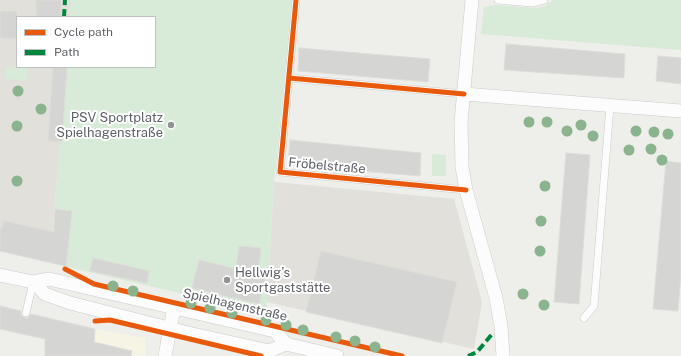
<!DOCTYPE html>
<html>
<head>
<meta charset="utf-8">
<style>
  body { margin:0 }
  #map { position:relative; width:681px; height:356px; overflow:hidden; background:#eeeeea; font-family:"Public Sans",sans-serif }
  canvas { display:block }
  .legend { position:absolute; left:16px; top:16px; width:140px; height:52px; box-sizing:border-box; background:#fff; border:1px solid #bfc0c2; margin:0; padding:5px 7px; list-style:none; font-size:12px; color:#5f6267 }
  .legend li { display:flex; align-items:center; gap:8px; height:20px }
  .legend b { width:20px; border:1px solid #bfc0c2 }
</style>
</head>
<body>
<div id="map">
<canvas width="681" height="356"></canvas>
<ul class="legend">
<li><b style="height:5px;background:#e8590c"></b>Cycle path</li>
<li><b style="height:5px;background:#00873e"></b>Path</li>
</ul>
</div>
<script>
const ctx = document.querySelector('canvas').getContext('2d');
ctx.lineJoin = 'round';
function fill(path, color) {
  ctx.fillStyle = color;
  ctx.fill(path, 'evenodd');
}
function poly(rows) {
  const path = new Path2D();
  for (const r of rows) {
    path.moveTo(r[0], r[1]);
    for (let i = 2; i < r.length; i += 2) path.lineTo(r[i], r[i + 1]);
  }
  return path;
}
function trace(path, color, width, dash) {
  ctx.strokeStyle = color;
  ctx.lineWidth = width;
  ctx.lineCap = dash ? 'butt' : 'round';
  ctx.setLineDash(dash || []);
  ctx.stroke(path);
}
function write(font, color, halo, rows, align = 'center') {
  ctx.font = font + ' "Public Sans",sans-serif';
  ctx.lineWidth = 4;
  ctx.setLineDash([]);
  ctx.textBaseline = 'middle';
  ctx.strokeStyle = halo;
  ctx.fillStyle = color;
  for (const [text, x, y, turn = 0] of rows) {
    ctx.save();
    ctx.translate(x, y);
    ctx.rotate((+turn || 0) * Math.PI / 180);
    ctx.textAlign = isNaN(turn) ? turn : align;
    if (halo) ctx.strokeText(text, 0, 0);
    ctx.fillText(text, 0, 0);
    ctx.restore();
  }
}
fill(poly([
  [95,329,145,338,146,356,95,356]
]), '#f6f4e5');
fill(poly([
  [0,0,71,0,70,17,17,17,17,67,66,67,50,263,0,251],
  [274,182,454,199,482,302,474,349,267,302]
]), '#e1e0da');
fill(poly([
  [71,0,292,0,274,182,266,313,50,263,66,67,155,67,155,17,70,17],
  [553,0,681,0,681,50,481,34,484,7,496,5,536,8,545,6],
  [6,67,27,68,27,80,6,79],
  [432,154,446,155,446,176,432,176]
]), '#d8ead8');
const building = poly([
  [36,0,61,0,61,17,36,17,36,0],
  [0,11,17,11,17,39,0,38,0,11],
  [506,44,625,54,624,78,504,70,506,44],
  [299,48,430,59,428,82,298,71,299,48],
  [658,56,681,58,681,84,656,81,658,56],
  [53,67,67,67,62,142,48,141,53,67],
  [290,140,421,153,420,176,288,165,290,140],
  [566,153,590,155,579,304,554,302,566,153],
  [666,161,681,163,681,273,678,311,653,309,666,161],
  [55,209,72,211,66,266,0,251,0,227,2,228,4,221,54,232,55,209],
  [239,246,261,248,258,274,266,276,259,304,192,288,199,260,236,269,239,246],
  [321,251,457,282,442,343,306,312,321,251],
  [93,258,149,271,147,283,90,271,93,258],
  [0,306,21,311,21,315,25,318,28,318,31,314,95,329,94,342,132,351,131,356,45,356,45,339,0,329,0,306]
]);
fill(building, '#d5d5d3');
trace(building, '#deddd9', 1);
const service = poly([
  [296,0,280,172,466,190],
  [498,0,532,3,544,0],
  [289,78,464,94],
  [26,313,33,282],
  [584,318,594,306,610,106]
]);
const minor = poly([
  [472,0,461,122,462,167,466,190,496,298,501,326,503,356],
  [464,94,681,111],
  [0,275,33,282,49,279,275,331,286,344,337,356],
  [33,282,45,294,70,303,188,333,269,351,286,344],
  [165,356,174,308]
]);
trace(service, '#cbcccb', 8);
trace(minor, '#cbcccb', 14);
trace(service, '#fcfcfc', 7);
trace(minor, '#fcfcfc', 13);
trace(poly([
  [64,17,65,0],
  [468,356,477,352,493,333]
]), '#00873e', 4, [8, 4]);
trace(poly([
  [296,0,280,172,466,190],
  [289,78,464,94],
  [65,269,94,284,402,356],
  [95,321,110,320,261,356]
]), '#e8590c', 5);
ctx.fillStyle = '#8bb38e';
for (const [x, y] of [
  [18,91],
  [41,109],
  [529,122],
  [547,122],
  [581,125],
  [17,126],
  [567,131],
  [636,131],
  [654,132],
  [668,134],
  [593,136],
  [651,149],
  [629,150],
  [662,160],
  [17,181],
  [545,186],
  [541,221],
  [540,251],
  [113,286],
  [133,291],
  [523,294],
  [191,303],
  [544,305],
  [210,308],
  [232,313],
  [266,320],
  [286,325],
  [303,330],
  [336,337],
  [355,341],
  [375,347]
]) {
  ctx.beginPath();
  ctx.arc(x, y, 5.5, 0, 2 * Math.PI);
  ctx.fill();
}
for (const [x, y, r, color] of [
  [171,125,4,"#919395"],
  [227,280,4,"#919395"]
]) {
  const dot = new Path2D();
  dot.arc(x, y, r, 0, 2 * Math.PI);
  ctx.fillStyle = color;
  ctx.fill(dot);
  trace(dot, '#fff', 1.5);
}
write('13px', '#5f6267', '#fff', [
  ["PSV Sportplatz",163,118],
  ["Spielhagenstraße",163,133],
  ["Hellwig's",235,273,"left"],
  ["Sportgaststätte",235,288,"left"]
], 'right');
write('13px', '#5f6267', '#fff', [
  ["Fröbelstraße",327,166,5],
  ["Spielhagenstraße",235,305,13]
]);
</script>
</body>
</html>
